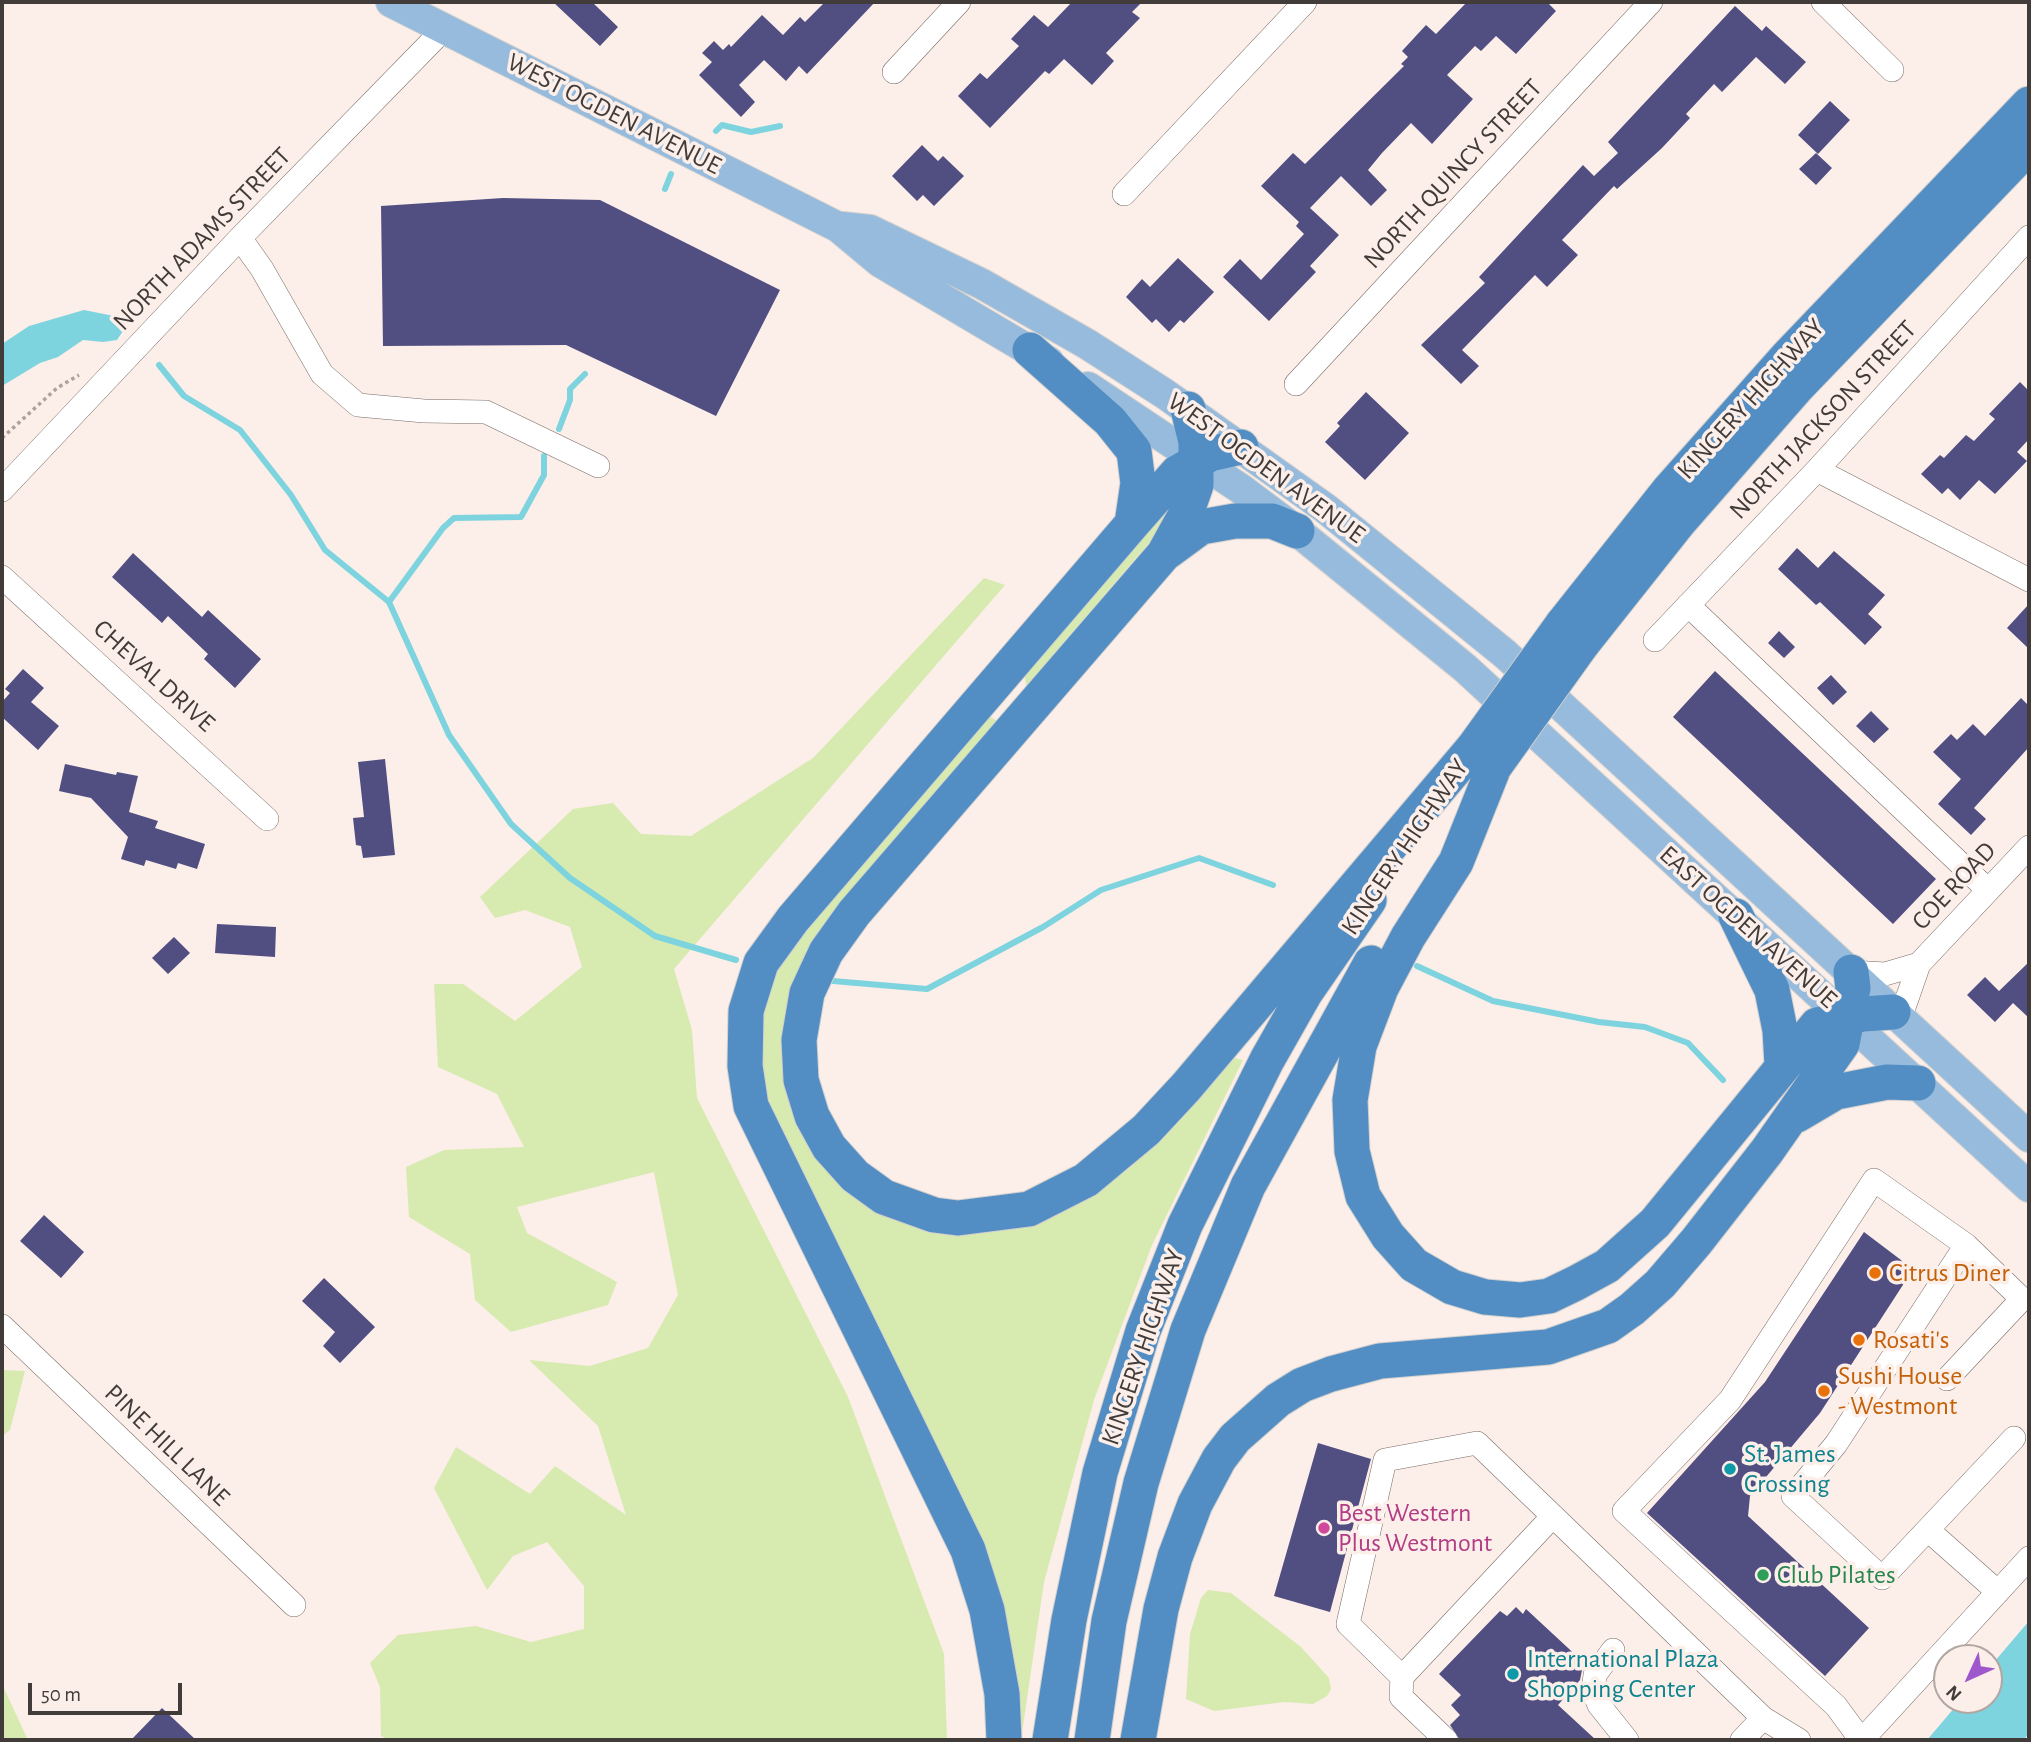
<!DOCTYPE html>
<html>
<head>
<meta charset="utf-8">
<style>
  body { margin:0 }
  #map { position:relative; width:2031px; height:1742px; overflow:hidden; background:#fceee8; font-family:"Alegreya Sans",sans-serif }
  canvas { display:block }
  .frame { position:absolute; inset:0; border:4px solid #413b39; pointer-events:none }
  .north { position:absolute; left:1933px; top:1644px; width:70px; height:70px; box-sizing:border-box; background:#fceee8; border:2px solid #b1a6a2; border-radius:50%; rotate:225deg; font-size:19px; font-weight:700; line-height:28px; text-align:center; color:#413b39 }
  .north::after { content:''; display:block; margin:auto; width:24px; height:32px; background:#9e58cc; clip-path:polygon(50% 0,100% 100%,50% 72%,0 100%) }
  .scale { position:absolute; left:28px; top:1683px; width:154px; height:32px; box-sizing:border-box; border:4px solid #413b39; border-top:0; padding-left:9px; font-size:21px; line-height:24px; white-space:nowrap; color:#413b39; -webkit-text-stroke:5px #fceee8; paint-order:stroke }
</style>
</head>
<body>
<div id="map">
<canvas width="2031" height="1742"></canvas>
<div class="frame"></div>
<div class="north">N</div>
<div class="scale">50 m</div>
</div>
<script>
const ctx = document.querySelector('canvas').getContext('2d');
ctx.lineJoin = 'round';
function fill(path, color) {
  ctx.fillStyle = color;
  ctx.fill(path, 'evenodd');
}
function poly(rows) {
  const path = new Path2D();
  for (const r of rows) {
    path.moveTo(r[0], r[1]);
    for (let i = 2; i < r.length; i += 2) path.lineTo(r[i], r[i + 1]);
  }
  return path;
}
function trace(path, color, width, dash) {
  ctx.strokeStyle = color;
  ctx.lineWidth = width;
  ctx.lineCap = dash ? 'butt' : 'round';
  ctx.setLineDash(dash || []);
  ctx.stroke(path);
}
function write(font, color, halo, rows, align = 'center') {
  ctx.font = font + ' "Alegreya Sans",sans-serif';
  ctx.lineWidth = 7;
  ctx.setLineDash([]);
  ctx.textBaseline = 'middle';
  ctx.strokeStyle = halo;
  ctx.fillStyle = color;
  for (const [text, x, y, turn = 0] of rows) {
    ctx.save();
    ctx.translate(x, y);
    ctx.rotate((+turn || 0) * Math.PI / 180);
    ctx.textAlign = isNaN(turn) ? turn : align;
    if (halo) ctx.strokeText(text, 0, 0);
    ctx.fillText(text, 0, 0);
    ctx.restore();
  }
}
fill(poly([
  [1160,514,1169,518,1160,530,1026,686,1024,669],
  [984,578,1005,585,674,969,692,1030,697,1098,848,1397,944,1654,947,1740,389,1740,381,1736,380,1687,370,1663,398,1635,476,1626,531,1642,584,1629,584,1586,547,1542,513,1556,487,1590,434,1488,456,1447,530,1494,555,1466,626,1515,598,1426,529,1360,590,1366,648,1348,678,1295,654,1172,517,1207,527,1233,617,1282,608,1305,511,1332,475,1300,470,1254,409,1217,406,1167,444,1150,524,1147,497,1094,438,1067,434,984,463,984,515,1021,582,967,570,927,525,910,495,918,480,897,573,809,613,803,641,834,691,836,813,758],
  [987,715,999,722,846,899,787,1067,887,1214,1080,1202,1126,1171,1171,1127,1230,1057,1243,1060,1152,1245,1094,1400,1044,1582,1021,1740,1006,1619,990,1558,766,1107,759,1061,760,1023,780,957],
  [2,1370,25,1371,10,1430,2,1436],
  [1208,1590,1231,1593,1301,1647,1329,1678,1331,1689,1327,1696,1313,1704,1284,1702,1214,1711,1186,1699,1190,1634,1201,1598],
  [2,1684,21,1725,28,1740,2,1740]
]), '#d7eab0');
fill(poly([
  [84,310,114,316,123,331,117,340,103,342,83,340,58,357,40,363,2,386,2,344,29,326],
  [2029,1621,2029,1734,2023,1740,1927,1740,1961,1700,1989,1700,1989,1668]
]), '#7ed4de');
trace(poly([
  [716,131,722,125,751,132,780,126],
  [665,189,671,174],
  [159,365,184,396,240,430,291,495,325,550,389,602,449,735,511,824,570,878,655,936,736,960],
  [559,429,570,400,570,389,585,374],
  [389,602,443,528,454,518,521,517,544,475,544,456],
  [1417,966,1493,1001,1599,1022,1645,1027,1688,1043,1723,1080],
  [833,981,927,989,1043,927,1101,890,1199,858,1273,885]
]), '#7ed4de', 6);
fill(poly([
  [553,2,592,2,618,27,600,46],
  [825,2,875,2,807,74,799,66,786,81,764,60,739,85,755,102,741,117,699,75,712,62,702,53,714,41,723,50,729,44,731,47,762,15,783,35,800,17,805,22],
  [1072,2,1142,2,1132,12,1140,18,1106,53,1114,61,1092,85,1064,59,1049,74,1045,71,990,128,958,96,980,73,987,79,1019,46,1011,39,1034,15,1048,27],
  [1467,2,1547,2,1556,11,1516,54,1496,36,1481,51,1475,46,1447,75,1473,99,1432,144,1411,123,1382,153,1368,170,1387,190,1371,206,1341,176,1310,208,1339,235,1310,266,1316,272,1269,321,1223,277,1240,259,1261,280,1304,234,1296,226,1299,222,1261,186,1293,153,1305,164,1404,66,1401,64,1408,57,1402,51,1426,25,1436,34],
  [1735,6,1762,31,1766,26,1806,62,1785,84,1756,57,1722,92,1714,84,1686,114,1690,118,1662,148,1617,189,1614,186,1562,240,1578,255,1547,287,1535,275,1462,350,1479,366,1461,384,1421,345,1485,283,1479,277,1583,165,1594,176,1618,153,1608,142],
  [1830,101,1850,120,1818,154,1798,135],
  [922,145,938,161,943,156,964,176,934,206,923,195,917,201,892,176],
  [1816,153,1832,168,1816,185,1799,169],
  [503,198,600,200,780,290,716,416,566,345,383,346,381,206],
  [1178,258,1214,292,1184,323,1180,320,1169,332,1156,319,1152,323,1126,297,1142,279,1150,287],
  [2020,382,2029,391,2029,439,2017,452,2027,461,1995,494,1979,480,1960,500,1948,488,1942,494,1921,474,1940,455,1944,458,1966,435,1974,441,1995,419,1989,414],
  [1366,392,1409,433,1365,480,1325,442,1340,426,1337,423],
  [1797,548,1818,568,1834,551,1885,595,1868,614,1882,627,1865,645,1820,602,1816,605,1778,569],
  [133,553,202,617,208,610,261,659,235,688,204,659,208,654,168,616,162,623,112,577],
  [2029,604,2029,649,2007,628],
  [1779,631,1795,647,1784,658,1768,643],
  [23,669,44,688,31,702,59,726,38,750,2,717,2,702,10,693,5,689],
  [1715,671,1936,879,1893,924,1673,717],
  [1831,675,1847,692,1833,705,1817,688],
  [2021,698,2029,706,2029,747,1974,808,1986,819,1971,835,1938,804,1961,779,1933,752,1951,734,1957,740,1973,724,1985,736],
  [1871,711,1889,729,1874,743,1856,726],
  [385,759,395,855,363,858,361,846,356,845,353,818,364,817,358,762],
  [65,764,116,775,117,772,138,776,129,812,158,821,155,828,205,844,197,869,178,863,176,869,146,860,144,866,121,859,128,837,91,798,59,791],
  [217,924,276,927,275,957,215,953],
  [174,937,190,953,168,974,152,958],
  [2029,962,2029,1018,2013,1003,1995,1022,1967,995,1985,977,1999,991],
  [44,1215,84,1252,61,1278,20,1241],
  [1864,1232,1901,1260,1910,1274,1820,1413,1750,1496,1748,1516,1869,1628,1825,1676,1647,1513,1765,1382],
  [324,1278,375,1327,340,1363,323,1346,335,1332,302,1301],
  [1318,1443,1371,1459,1330,1612,1274,1596],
  [1516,1607,1523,1614,1526,1609,1581,1660,1577,1665,1582,1670,1580,1680,1558,1705,1596,1740,1460,1740,1450,1725,1460,1715,1451,1705,1461,1695,1439,1674,1500,1611,1507,1616],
  [162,1708,196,1740,131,1740]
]), '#514e82');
const minor = poly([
  [1823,2,1892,70],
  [894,72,959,2],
  [1124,194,1305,2],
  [240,238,262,269,322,374,358,405,424,411,486,412,598,466],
  [1296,384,1651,2],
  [1817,470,2029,580],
  [2,490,240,238,445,28],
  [2,577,267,819],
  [1688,605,1988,890],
  [1655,640,1817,470,2029,237],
  [1851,972,1885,974,1919,964],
  [1900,1019,1919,964,2029,847],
  [1966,1245,1836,1444,1793,1496,1882,1578,2014,1438],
  [2,1326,294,1605],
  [1928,1530,1998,1592],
  [1613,1650,1595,1675,1593,1691,1599,1705,1627,1740],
  [1402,1677,1553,1516],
  [1446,1740,1401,1697,1402,1677,1348,1624,1385,1460,1477,1443,1763,1718],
  [1742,1740,1763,1718,1799,1740],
  [1861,1740,1836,1706,1624,1511,1730,1400,1874,1180,1966,1245,2022,1299,1947,1379],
  [1862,1740,2029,1558]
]);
const major = poly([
  [391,2,838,227,880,262,1049,362],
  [842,227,870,230,982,284,1087,344,1165,394,1325,508,1505,654,2029,1137],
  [1088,387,1241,489,1297,531,1465,668,2029,1187]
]);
const highway = poly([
  [1030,350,1110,421,1134,451,1138,483,1132,524],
  [1188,409,1196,442,1196,485,1186,514,1164,554,854,913,826,952,807,993,799,1040,801,1080,812,1116,829,1147,855,1176,884,1197,934,1215,958,1218,1029,1209,1086,1180,1146,1130,1186,1087,1474,747],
  [1167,552,1201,527,1235,521,1272,521,1297,531],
  [1562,625,1670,489,1787,357,2029,104],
  [1582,644,1678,523,1798,386,2029,146],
  [1494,767,1456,862,1408,937,1381,988,1359,1046,1350,1100,1352,1151,1363,1196,1388,1236,1414,1265,1452,1287,1485,1297,1520,1300,1549,1296,1576,1283,1607,1266,1655,1223,1817,1025,1863,1014,1893,1012],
  [1736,916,1772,990,1780,1030,1782,1065],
  [1797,1115,1836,1092,1887,1082,1918,1083],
  [1004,1740,1002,1694,987,1610,968,1550,751,1106,745,1066,746,1011,761,963,793,919,1132,524,1177,473,1210,454,1241,447],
  [1050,1740,1069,1620,1100,1473,1143,1331,1185,1225,1267,1060,1305,993,1369,900],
  [1092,1740,1109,1621,1141,1483,1188,1330,1248,1186,1371,963],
  [1138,1740,1161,1609,1175,1557,1195,1504,1219,1459,1235,1438,1278,1400,1302,1385,1331,1374,1380,1361,1548,1347,1608,1326,1632,1309,1660,1284,1696,1242,1767,1151,1842,1044,1853,988,1851,972]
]);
trace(minor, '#796c67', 24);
trace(major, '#d1d0cf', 32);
trace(highway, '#d1d0cf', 37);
trace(poly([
  [2,438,57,388,79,375]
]), '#ada29e', 3.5, [3.5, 3.5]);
trace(minor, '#fff', 23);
trace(major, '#97bbdc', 30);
trace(highway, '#528ec4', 35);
const highwayBridge = poly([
  [1474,747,1562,625],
  [1494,767,1582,644]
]);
trace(highwayBridge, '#d1d0cf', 37, []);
trace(highwayBridge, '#528ec4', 35);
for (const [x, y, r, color] of [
  [1875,1273,7,"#e8710a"],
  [1859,1340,7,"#e8710a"],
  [1824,1391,7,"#e8710a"],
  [1730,1469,7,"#0f9aa8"],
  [1324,1528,7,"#d1479c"],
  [1763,1575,7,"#2e9e5b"],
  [1513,1674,7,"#0f9aa8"]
]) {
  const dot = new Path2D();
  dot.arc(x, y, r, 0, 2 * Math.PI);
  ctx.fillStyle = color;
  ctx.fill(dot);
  trace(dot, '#fceee8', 2.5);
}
write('26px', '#413b39', '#fceee8', [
  ["WEST OGDEN AVENUE",614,114,27],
  ["NORTH QUINCY STREET",1453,174,-47],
  ["NORTH ADAMS STREET",202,239,-46],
  ["KINGERY HIGHWAY",1751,399,-48],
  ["NORTH JACKSON STREET",1823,420,-47],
  ["WEST OGDEN AVENUE",1266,468,36],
  ["CHEVAL DRIVE",154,676,42],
  ["KINGERY HIGHWAY",1405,847,-56],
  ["COE ROAD",1954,886,-47],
  ["EAST OGDEN AVENUE",1748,927,42],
  ["KINGERY HIGHWAY",1143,1347,-71],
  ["PINE HILL LANE",167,1445,44]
]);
write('26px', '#c56008', '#fceee8', [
  ["Citrus Diner",1889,1273],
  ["Rosati's",1873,1340],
  ["Sushi House",1838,1376],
  ["- Westmont",1838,1406]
], 'left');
write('26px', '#0d838f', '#fceee8', [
  ["St. James",1744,1454],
  ["Crossing",1744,1484],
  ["International Plaza",1527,1659],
  ["Shopping Center",1527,1689]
], 'left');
write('26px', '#b23c85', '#fceee8', [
  ["Best Western",1338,1513],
  ["Plus Westmont",1338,1543]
], 'left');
write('26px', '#27864d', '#fceee8', [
  ["Club Pilates",1777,1575]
], 'left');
</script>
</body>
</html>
